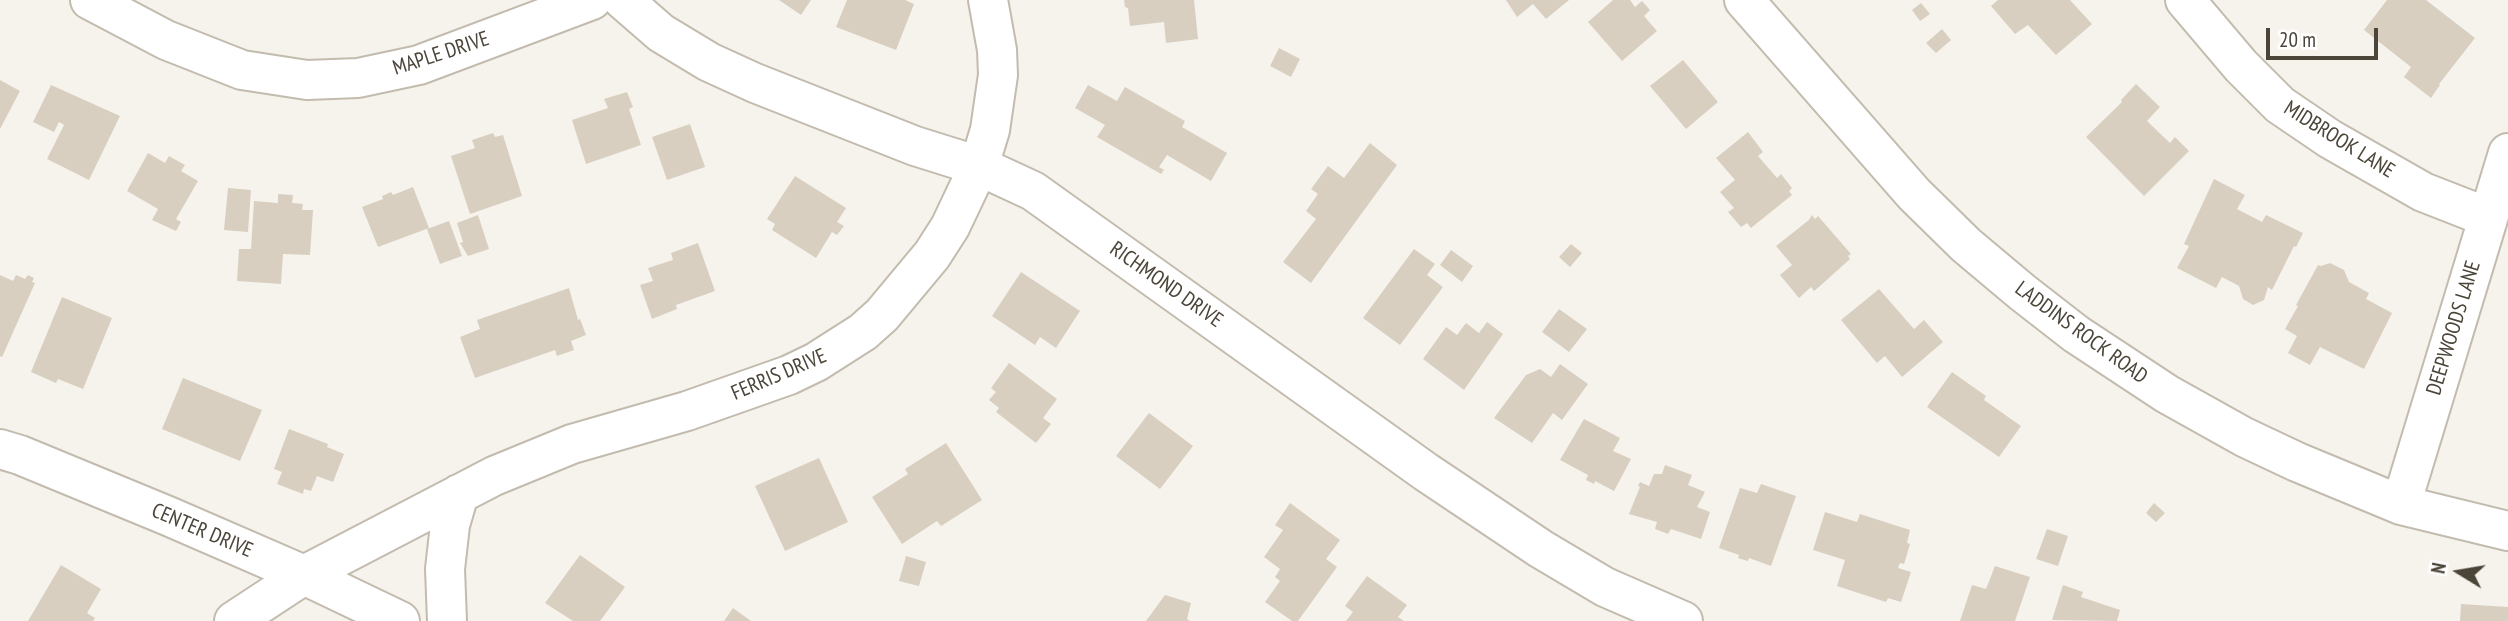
<!DOCTYPE html>
<html>
<head>
<meta charset="utf-8">
<style>
  body { margin:0 }
  #map { position:relative; width:2508px; height:621px; overflow:hidden; background:#f6f3ec; font-family:"PT Sans Narrow",sans-serif }
  canvas { display:block }
  .north { position:absolute; left:2424px; top:537px; width:70px; height:70px; -webkit-text-stroke:5px #fff; paint-order:stroke; rotate:281deg; font-size:19px; font-weight:700; line-height:28px; text-align:center; color:#4b4439 }
  .north::after { content:''; display:block; margin:auto; width:24px; height:32px; background:#4b4439; clip-path:polygon(50% 0,100% 100%,50% 72%,0 100%) }
  .scale { position:absolute; left:2266px; top:28px; width:112px; height:32px; box-sizing:border-box; border:4px solid #4b4439; border-top:0; padding-left:9px; font-size:21px; line-height:24px; white-space:nowrap; color:#4b4439; -webkit-text-stroke:5px #fff; paint-order:stroke }
</style>
</head>
<body>
<div id="map">
<canvas width="2508" height="621"></canvas>
<div class="north">N</div>
<div class="scale">20 m</div>
</div>
<script>
const ctx = document.querySelector('canvas').getContext('2d');
ctx.lineJoin = 'round';
function fill(path, color) {
  ctx.fillStyle = color;
  ctx.fill(path, 'evenodd');
}
function poly(rows) {
  const path = new Path2D();
  for (const r of rows) {
    path.moveTo(r[0], r[1]);
    for (let i = 2; i < r.length; i += 2) path.lineTo(r[i], r[i + 1]);
  }
  return path;
}
function trace(path, color, width, dash) {
  ctx.strokeStyle = color;
  ctx.lineWidth = width;
  ctx.lineCap = dash ? 'butt' : 'round';
  ctx.setLineDash(dash || []);
  ctx.stroke(path);
}
function write(font, color, halo, rows, align = 'center') {
  ctx.font = font + ' "PT Sans Narrow",sans-serif';
  ctx.lineWidth = 5;
  ctx.setLineDash([]);
  ctx.textBaseline = 'middle';
  ctx.strokeStyle = halo;
  ctx.fillStyle = color;
  for (const [text, x, y, turn = 0] of rows) {
    ctx.save();
    ctx.translate(x, y);
    ctx.rotate((+turn || 0) * Math.PI / 180);
    ctx.textAlign = isNaN(turn) ? turn : align;
    if (halo) ctx.strokeText(text, 0, 0);
    ctx.fillText(text, 0, 0);
    ctx.restore();
  }
}
fill(poly([
  [779,0,811,0,801,15],
  [847,0,905,0,914,4,896,50,836,27],
  [1124,0,1194,0,1198,39,1166,43,1164,22,1130,26,1128,8,1125,7],
  [1506,0,1569,0,1546,19,1533,4,1517,17],
  [1613,0,1630,0,1635,7,1642,1,1650,10,1644,16,1657,31,1622,61,1588,22],
  [1998,0,2070,0,2092,24,2056,55,2028,25,2015,34,1991,6],
  [2387,0,2426,0,2475,38,2439,84,2440,85,2431,98,2404,77,2411,67,2364,30],
  [1921,3,1930,14,1920,21,1912,10],
  [1942,29,1951,40,1936,53,1926,43],
  [1279,48,1300,59,1291,77,1270,66],
  [1683,60,1718,102,1686,129,1650,86],
  [0,80,20,91,0,129],
  [2136,84,2160,107,2147,121,2170,143,2175,137,2189,151,2144,196,2086,137,2122,102,2121,100],
  [51,85,120,116,89,180,47,159,64,125,59,122,54,132,33,122],
  [1088,85,1117,101,1125,87,1185,121,1182,127,1227,153,1211,181,1167,155,1159,167,1164,170,1161,174,1097,137,1105,125,1075,108],
  [627,92,633,107,629,109,641,145,586,164,572,120,608,108,604,99],
  [690,124,705,167,667,180,652,137],
  [1748,132,1763,152,1758,156,1777,178,1781,174,1792,188,1789,191,1792,195,1751,228,1747,223,1741,227,1728,212,1734,208,1720,192,1735,180,1716,158],
  [493,133,495,137,503,135,522,196,470,214,451,156,475,148,472,140],
  [1370,143,1397,165,1311,283,1283,262,1316,219,1306,211,1318,194,1311,189,1328,166,1344,178],
  [148,153,165,163,169,156,185,165,181,171,198,181,176,219,181,222,176,231,152,220,158,209,127,191],
  [795,176,846,208,837,222,844,226,837,235,832,232,816,258,772,230,775,224,767,219],
  [2214,179,2245,195,2237,209,2262,222,2266,215,2303,233,2296,247,2294,246,2272,290,2268,287,2264,300,2253,305,2243,299,2239,286,2222,277,2216,288,2177,268,2189,246,2184,244],
  [413,187,429,228,378,247,362,207,383,199,382,196,391,192,393,195],
  [228,188,251,190,248,232,224,230],
  [278,194,293,195,292,203,303,204,302,210,313,210,310,255,283,254,281,284,237,281,239,249,251,249,254,201,278,203],
  [478,215,489,249,468,256,460,243,463,242,457,223],
  [1812,215,1815,219,1818,216,1851,254,1848,256,1850,259,1820,286,1814,291,1811,287,1799,298,1780,275,1792,265,1776,246,1809,220],
  [449,221,462,256,440,264,427,229],
  [698,243,715,291,676,305,677,309,652,319,640,285,653,281,648,268,673,260,671,253],
  [1571,244,1582,253,1570,267,1559,257],
  [1414,249,1435,264,1427,275,1443,287,1400,345,1363,318],
  [1451,250,1473,266,1462,282,1440,265],
  [2330,263,2344,270,2349,282,2369,293,2366,299,2392,313,2364,369,2320,347,2310,365,2288,353,2297,336,2285,329,2298,306,2296,305,2318,265,2321,266],
  [1021,272,1080,311,1056,348,1040,337,1035,345,992,316],
  [0,275,13,281,16,275,25,279,28,275,34,278,32,282,35,283,2,357,0,356],
  [569,288,578,320,580,319,586,335,571,341,574,350,557,356,555,350,475,378,460,337,480,329,477,320],
  [1879,289,1914,329,1924,320,1943,342,1902,377,1885,356,1877,363,1841,320],
  [62,297,112,318,83,389,58,379,56,383,31,372],
  [1559,309,1587,329,1569,352,1542,332],
  [1487,322,1503,334,1464,390,1423,359,1446,327,1457,335,1466,323,1479,333],
  [1009,363,1057,399,1043,418,1051,424,1036,443,996,412,999,408,989,400,996,392,991,388],
  [1560,364,1588,384,1562,420,1553,413,1532,443,1494,418,1526,375,1540,369,1551,377],
  [1952,372,1986,396,1984,400,2021,426,1999,457,1927,407],
  [183,378,262,410,240,461,162,429],
  [1149,413,1193,446,1160,489,1116,456],
  [1584,419,1620,438,1613,451,1631,459,1614,491,1595,481,1594,484,1586,480,1588,475,1560,460],
  [289,429,328,444,327,447,344,454,333,482,317,476,311,491,304,489,303,494,277,484,282,472,274,469],
  [946,443,982,500,941,526,937,521,902,544,872,497,908,474,905,469],
  [819,458,848,522,785,551,755,486],
  [1665,465,1692,475,1688,485,1705,492,1697,507,1710,512,1701,539,1671,529,1668,534,1655,529,1657,522,1629,514,1640,487,1638,486,1640,482,1649,486,1654,474,1662,474],
  [1761,484,1796,496,1771,566,1749,558,1748,561,1738,558,1739,555,1719,548,1740,488,1757,493],
  [1290,503,1340,540,1326,559,1337,567,1298,621,1292,621,1265,602,1280,581,1275,577,1280,569,1264,557,1283,530,1275,525],
  [2154,503,2165,513,2156,522,2146,513],
  [1825,512,1857,522,1860,514,1910,530,1907,543,1910,544,1904,564,1900,563,1898,568,1911,572,1901,602,1888,598,1886,602,1837,586,1845,560,1813,550],
  [2047,529,2068,536,2058,566,2036,559],
  [580,555,625,587,600,621,573,621,545,603],
  [906,556,926,562,919,586,899,581],
  [61,565,101,589,87,613,95,618,93,621,28,621],
  [1995,566,2030,577,2015,621,1960,621,1972,585,1986,589],
  [1367,576,1407,605,1398,617,1404,621,1346,621,1353,612,1345,606],
  [2063,585,2083,592,2081,597,2120,610,2117,621,2052,620],
  [1165,595,1191,603,1187,619,1190,621,1146,621],
  [2461,604,2508,607,2508,621,2460,621],
  [733,608,751,621,724,621]
]), '#d8cfc1');
const minor = poly([
  [90,0,166,40,242,70,307,80,358,78,419,65,592,0],
  [623,0,661,33,709,62,755,83,915,146,979,166,1033,191,1426,472,1541,549,1605,587,1683,621],
  [1744,0,1914,194,1966,245,2022,292,2076,334,2167,394,2244,437,2297,462,2401,505,2508,531],
  [2185,0,2241,66,2280,105,2330,139,2423,192,2487,217],
  [0,449,20,455,168,516,304,575,400,621],
  [2401,505,2508,153],
  [234,621,304,575,494,476,572,444,687,411,789,375,816,362,863,332,882,315,932,255,950,227,979,166,990,130,998,75,997,50,988,0],
  [447,621,445,569,450,525,459,494]
]);
trace(minor, '#c2bbae', 42);
trace(minor, '#fff', 38);
write('21px', '#4b4439', '#fff', [
  ["MAPLE DRIVE",441,54,-18],
  ["MIDBROOK LANE",2339,140,32],
  ["RICHMOND DRIVE",1166,285,35],
  ["DEEPWOODS LANE",2454,328,-73],
  ["LADDINS ROCK ROAD",2081,333,36],
  ["FERRIS DRIVE",779,375,-23],
  ["CENTER DRIVE",202,531,23]
]);
</script>
</body>
</html>
